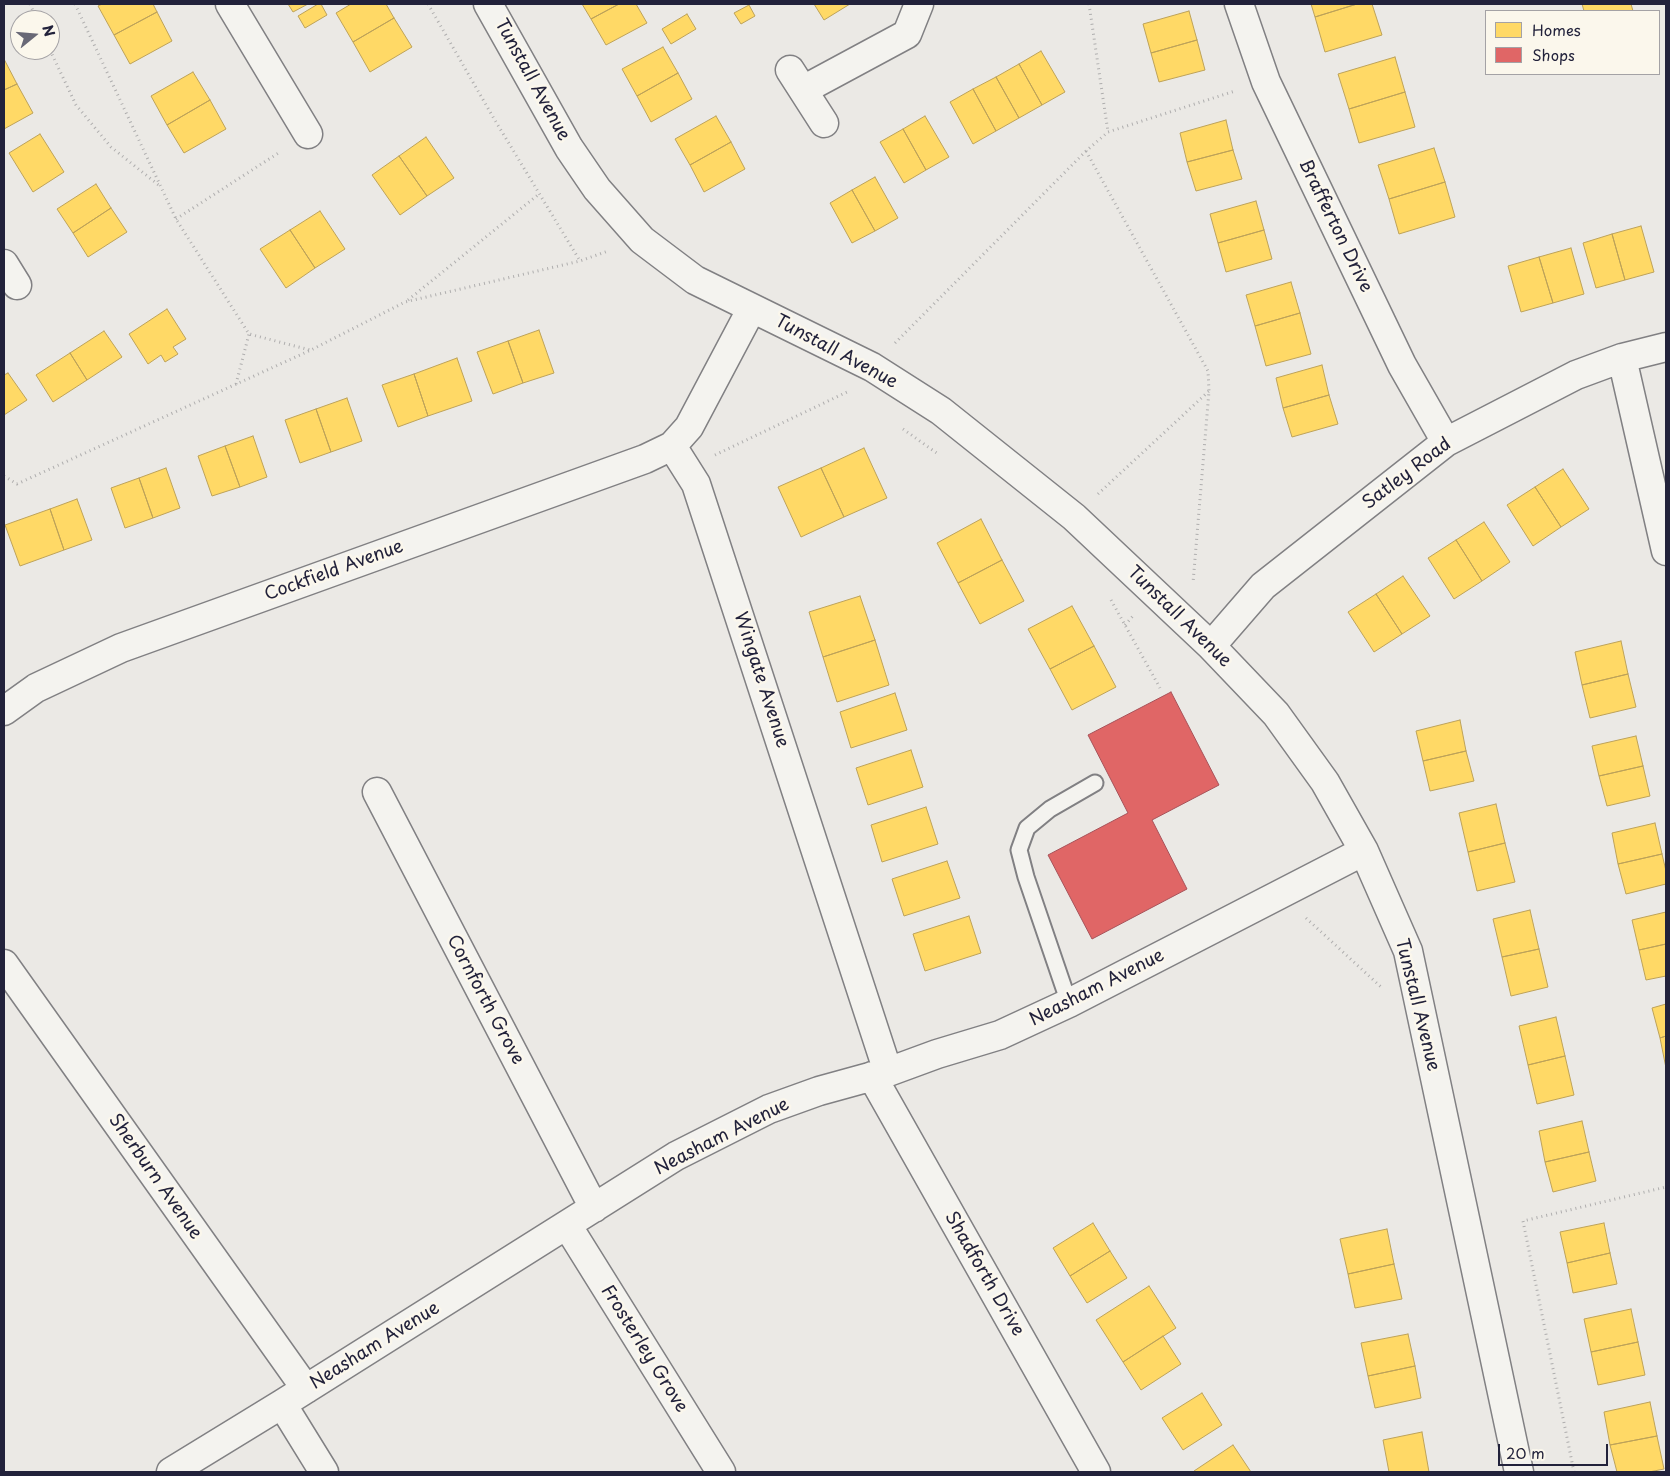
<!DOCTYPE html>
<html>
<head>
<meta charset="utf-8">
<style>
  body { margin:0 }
  #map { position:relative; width:1670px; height:1476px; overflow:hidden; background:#ebe9e5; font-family:"Playpen Sans",sans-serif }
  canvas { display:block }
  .frame { position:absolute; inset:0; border:5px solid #22223b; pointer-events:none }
  .legend { position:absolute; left:1485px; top:10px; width:175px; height:65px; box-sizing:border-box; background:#fbf7ec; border:1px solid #a4a2a5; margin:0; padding:6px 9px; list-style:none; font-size:15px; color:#22223b }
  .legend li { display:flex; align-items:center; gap:10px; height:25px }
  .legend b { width:25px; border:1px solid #a4a2a5 }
  .north { position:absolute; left:10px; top:10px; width:50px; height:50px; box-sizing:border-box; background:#fbf7ec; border:1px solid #a4a2a5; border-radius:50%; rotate:73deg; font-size:14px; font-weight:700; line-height:20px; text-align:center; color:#22223b }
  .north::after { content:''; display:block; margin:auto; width:18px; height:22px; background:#686876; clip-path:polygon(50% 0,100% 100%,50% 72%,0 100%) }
  .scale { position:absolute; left:1498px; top:1444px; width:110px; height:22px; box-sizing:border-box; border:2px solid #22223b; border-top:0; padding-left:6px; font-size:15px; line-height:18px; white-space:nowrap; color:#22223b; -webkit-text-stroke:4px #fbf7ec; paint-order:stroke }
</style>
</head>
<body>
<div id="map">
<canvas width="1670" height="1476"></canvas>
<div class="frame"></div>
<ul class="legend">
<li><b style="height:14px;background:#ffd966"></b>Homes</li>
<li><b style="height:14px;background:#e06666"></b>Shops</li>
</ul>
<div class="north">N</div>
<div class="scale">20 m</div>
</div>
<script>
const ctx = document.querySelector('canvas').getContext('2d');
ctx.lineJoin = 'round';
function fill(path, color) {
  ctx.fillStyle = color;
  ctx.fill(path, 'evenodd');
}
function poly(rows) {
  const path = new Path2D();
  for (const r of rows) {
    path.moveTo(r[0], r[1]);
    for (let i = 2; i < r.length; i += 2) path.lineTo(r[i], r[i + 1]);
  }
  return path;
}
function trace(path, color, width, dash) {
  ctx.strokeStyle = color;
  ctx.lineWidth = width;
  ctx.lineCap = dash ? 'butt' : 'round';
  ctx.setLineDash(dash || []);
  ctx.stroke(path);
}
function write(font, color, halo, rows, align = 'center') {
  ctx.font = font + ' "Playpen Sans",sans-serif';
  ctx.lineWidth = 5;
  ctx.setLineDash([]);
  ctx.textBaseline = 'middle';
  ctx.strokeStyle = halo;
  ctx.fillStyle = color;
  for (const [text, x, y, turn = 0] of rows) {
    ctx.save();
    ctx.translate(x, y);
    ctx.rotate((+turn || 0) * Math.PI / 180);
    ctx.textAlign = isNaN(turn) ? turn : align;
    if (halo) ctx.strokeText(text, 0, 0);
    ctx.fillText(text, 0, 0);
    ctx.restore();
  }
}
const homes = poly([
  [102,4,153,4,157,12,114,35,98,6,102,4],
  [288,4,308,4,293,12,288,4],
  [318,4,321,4,327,15,305,28,298,16,318,4],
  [351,4,386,4,394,18,353,42,336,13,351,4],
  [582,4,619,4,591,19,582,4],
  [619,4,636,4,647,23,606,45,591,19,619,4],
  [814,4,850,4,824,20,814,4],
  [1311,4,1357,4,1315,17,1311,4],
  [1357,4,1372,4,1382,35,1325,52,1315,17,1357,4],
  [1582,4,1631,4,1633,11,1584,11,1582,4],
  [749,5,755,16,741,24,734,13,749,5],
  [1189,11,1197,40,1151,53,1143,24,1189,11],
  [157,12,172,41,130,64,114,35,157,12],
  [687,14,696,29,671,44,662,29,687,14],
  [394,18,412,47,370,72,353,42,394,18],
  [1197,40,1205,70,1159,82,1151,53,1197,40],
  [663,47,678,73,637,96,622,69,663,47],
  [1041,51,1065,92,1042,105,1019,64,1041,51],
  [1395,57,1405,92,1349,109,1338,74,1395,57],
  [4,59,17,84,4,90,4,59],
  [1019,64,1042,105,1019,118,996,77,1019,64],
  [193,72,210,100,167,125,151,96,193,72],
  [678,73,692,99,651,122,637,96,678,73],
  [996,77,1019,118,996,131,973,89,996,77],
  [17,84,33,113,4,129,4,90,17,84],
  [973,89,996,131,973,144,950,102,973,89],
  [1405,92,1415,127,1359,143,1349,109,1405,92],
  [210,100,226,129,184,153,167,125,210,100],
  [716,116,731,142,690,165,675,139,716,116],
  [925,116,949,157,926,170,903,129,925,116],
  [1226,120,1233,150,1187,162,1180,133,1226,120],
  [903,129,926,170,904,183,880,142,903,129],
  [40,134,64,172,33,192,9,153,40,134],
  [426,137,454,178,427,196,399,156,426,137],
  [731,142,745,169,704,192,690,165,731,142],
  [1434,148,1445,182,1389,199,1378,165,1434,148],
  [1233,150,1242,179,1196,191,1187,162,1233,150],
  [399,156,427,196,400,215,372,175,399,156],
  [875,177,898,218,875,231,852,190,875,177],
  [1445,182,1455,217,1399,234,1389,199,1445,182],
  [96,184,111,208,73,233,57,209,96,184],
  [852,190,875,231,852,243,830,203,852,190],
  [1256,201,1264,230,1218,243,1210,214,1256,201],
  [111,208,127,232,88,257,73,233,111,208],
  [320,211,345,249,315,268,290,230,320,211],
  [1641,226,1654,272,1625,280,1612,234,1641,226],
  [290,230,315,268,286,288,260,249,290,230],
  [1264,230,1272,259,1226,272,1218,243,1264,230],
  [1612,234,1625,280,1596,288,1583,243,1612,234],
  [1571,248,1584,294,1553,303,1539,257,1571,248],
  [1539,257,1553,303,1521,312,1508,266,1539,257],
  [1291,282,1300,313,1255,326,1246,295,1291,282],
  [167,309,186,339,173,347,178,354,165,362,161,355,148,364,129,334,167,309],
  [1300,313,1311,354,1266,366,1255,326,1300,313],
  [539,330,554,373,523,383,508,341,539,330],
  [104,331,122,357,87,380,70,353,104,331],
  [508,341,523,383,493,394,477,352,508,341],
  [70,353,87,380,53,402,36,375,70,353],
  [457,358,472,401,428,416,414,374,457,358],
  [1322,365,1329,395,1283,408,1276,378,1322,365],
  [8,373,27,400,4,415,4,375,8,373],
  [414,374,428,416,398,427,382,385,414,374],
  [1329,395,1338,424,1292,437,1283,408,1329,395],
  [347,398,362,441,331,452,316,409,347,398],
  [316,409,331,452,300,463,285,420,316,409],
  [253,436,267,477,240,487,225,446,253,436],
  [225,446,240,487,212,496,198,456,225,446],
  [864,448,887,498,844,517,821,468,864,448],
  [166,468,180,508,153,518,139,478,166,468],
  [821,468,844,517,801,537,778,487,821,468],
  [1563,469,1589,509,1561,527,1535,487,1563,469],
  [139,478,153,518,125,528,111,488,139,478],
  [1535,487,1561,527,1533,546,1507,505,1535,487],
  [77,499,92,540,64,550,50,509,77,499],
  [50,509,64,550,20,566,5,525,50,509],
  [981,519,1002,560,958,583,937,543,981,519],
  [1484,522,1510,562,1482,581,1456,540,1484,522],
  [1456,540,1482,581,1454,599,1428,558,1456,540],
  [1002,560,1024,601,980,624,958,583,1002,560],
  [1403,576,1430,616,1402,634,1376,594,1403,576],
  [1376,594,1402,634,1374,652,1348,612,1376,594],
  [860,596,875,640,823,657,809,612,860,596],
  [1072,606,1094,646,1050,669,1028,629,1072,606],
  [875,640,889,685,837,702,823,657,875,640],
  [1621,641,1628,674,1582,685,1575,652,1621,641],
  [1094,646,1116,687,1072,710,1050,669,1094,646],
  [1628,674,1636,707,1590,718,1582,685,1628,674],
  [895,693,907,730,851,748,840,712,895,693],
  [1460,720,1466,751,1423,761,1416,731,1460,720],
  [1636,736,1643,766,1599,776,1592,746,1636,736],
  [911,750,923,787,868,805,856,768,911,750],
  [1466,751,1474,781,1430,791,1423,761,1466,751],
  [1643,766,1650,796,1607,806,1599,776,1643,766],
  [1496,804,1505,843,1468,852,1459,813,1496,804],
  [926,807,938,844,882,862,871,825,926,807],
  [1655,823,1662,854,1618,864,1612,833,1655,823],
  [1505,843,1515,882,1477,891,1468,852,1505,843],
  [1662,854,1666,871,1666,884,1626,894,1618,864,1662,854],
  [947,861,960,898,904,916,892,879,947,861],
  [1530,910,1539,949,1502,957,1493,919,1530,910],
  [1666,912,1666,944,1639,950,1632,920,1666,912],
  [969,916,981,953,925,971,913,934,969,916],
  [1666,944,1666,976,1646,980,1639,950,1666,944],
  [1539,949,1548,987,1511,996,1502,957,1539,949],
  [1666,1004,1666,1036,1660,1038,1652,1008,1666,1004],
  [1556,1017,1565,1056,1528,1065,1519,1026,1556,1017],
  [1666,1036,1666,1068,1660,1038,1666,1036],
  [1565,1056,1574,1095,1537,1104,1528,1065,1565,1056],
  [1582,1121,1589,1152,1545,1162,1539,1131,1582,1121],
  [1589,1152,1596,1181,1553,1192,1545,1162,1589,1152],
  [1093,1223,1110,1251,1070,1276,1053,1248,1093,1223],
  [1604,1223,1610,1253,1567,1263,1560,1232,1604,1223],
  [1387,1229,1394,1264,1348,1274,1340,1239,1387,1229],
  [1110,1251,1127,1278,1087,1303,1070,1276,1110,1251],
  [1610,1253,1617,1284,1573,1293,1567,1263,1610,1253],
  [1394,1264,1402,1299,1355,1308,1348,1274,1394,1264],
  [1149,1286,1176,1328,1123,1362,1096,1320,1149,1286],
  [1631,1309,1638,1342,1591,1352,1584,1319,1631,1309],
  [1408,1334,1415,1366,1368,1376,1361,1343,1408,1334],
  [1163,1336,1181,1364,1141,1390,1123,1362,1163,1336],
  [1638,1342,1645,1375,1598,1385,1591,1352,1638,1342],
  [1415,1366,1421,1398,1375,1408,1368,1376,1415,1366],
  [1202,1393,1222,1425,1183,1450,1162,1418,1202,1393],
  [1650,1402,1657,1436,1610,1445,1604,1412,1650,1402],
  [1422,1432,1429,1472,1389,1472,1383,1440,1422,1432],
  [1657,1436,1664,1469,1649,1472,1617,1472,1610,1445,1657,1436],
  [1233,1445,1251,1472,1195,1472,1194,1471,1233,1445]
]);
fill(homes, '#ffd966');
trace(homes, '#bda259', 1);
const shops = poly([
  [1171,692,1219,785,1152,820,1187,889,1092,939,1048,855,1128,813,1088,735,1171,692]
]);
fill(shops, '#e06666');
trace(shops, '#a75259', 1);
const lane = poly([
  [1069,1003,1026,877,1019,850,1027,828,1050,809,1095,783]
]);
const street = poly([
  [230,4,308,134],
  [488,4,569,148,597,189,642,240,695,280,872,367,941,411,1074,517,1211,646,1276,714,1325,782,1364,851,1408,951,1519,1472],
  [1239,4,1266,82,1402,365,1446,442],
  [790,70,824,123],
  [803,90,907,34,919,4],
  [4,264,17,285],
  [752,308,689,427,672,446,696,484,888,1072],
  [1622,358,1666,551],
  [1211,646,1263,586,1446,442,1576,375,1622,358,1666,347],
  [4,711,36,688,121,648,645,459,672,446],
  [377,792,594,1208],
  [4,964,306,1389],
  [872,1076,1096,1472],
  [567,1225,721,1472],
  [282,1404,324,1472],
  [171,1472,282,1404,676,1156,769,1109,819,1091,888,1072,937,1054,1000,1035,1069,1003,1364,851]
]);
trace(lane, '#818083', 19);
trace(street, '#818083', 31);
trace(poly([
  [30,4,37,20],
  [75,4,176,219,249,334,310,350],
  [428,4,493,117,580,261],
  [1089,4,1108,132],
  [50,50,76,105,111,147,161,187],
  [1086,151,1208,371,1209,391,1193,583],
  [176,219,280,152],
  [408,300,539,194],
  [895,343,1086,151,1108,132,1235,91],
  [236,384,249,334],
  [903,429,938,454],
  [715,455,847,392],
  [4,476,17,484,311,350,405,302,580,261,608,251],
  [1098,494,1209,391],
  [1111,600,1160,688],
  [1125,625,1133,616],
  [1306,918,1381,987],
  [1574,1472,1523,1221,1666,1187]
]), '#afaeae', 3, [1, 4]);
trace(lane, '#f4f3ef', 15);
trace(street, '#f4f3ef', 28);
write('18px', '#22223b', '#fbf7ec', [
  ["Tunstall Avenue",532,80,61],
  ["Brafferton Drive",1335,226,64],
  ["Tunstall Avenue",836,352,28],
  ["Satley Road",1407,474,-37],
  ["Cockfield Avenue",334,571,-20],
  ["Tunstall Avenue",1179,617,44],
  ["Wingate Avenue",761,680,72],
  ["Neasham Avenue",1097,988,-27],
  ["Cornforth Grove",485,1000,62],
  ["Tunstall Avenue",1417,1005,76],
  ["Neasham Avenue",722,1137,-27],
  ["Sherburn Avenue",155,1177,55],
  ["Shadforth Drive",984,1274,60],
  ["Neasham Avenue",375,1346,-32],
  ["Frosterley Grove",644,1349,58]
]);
</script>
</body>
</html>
